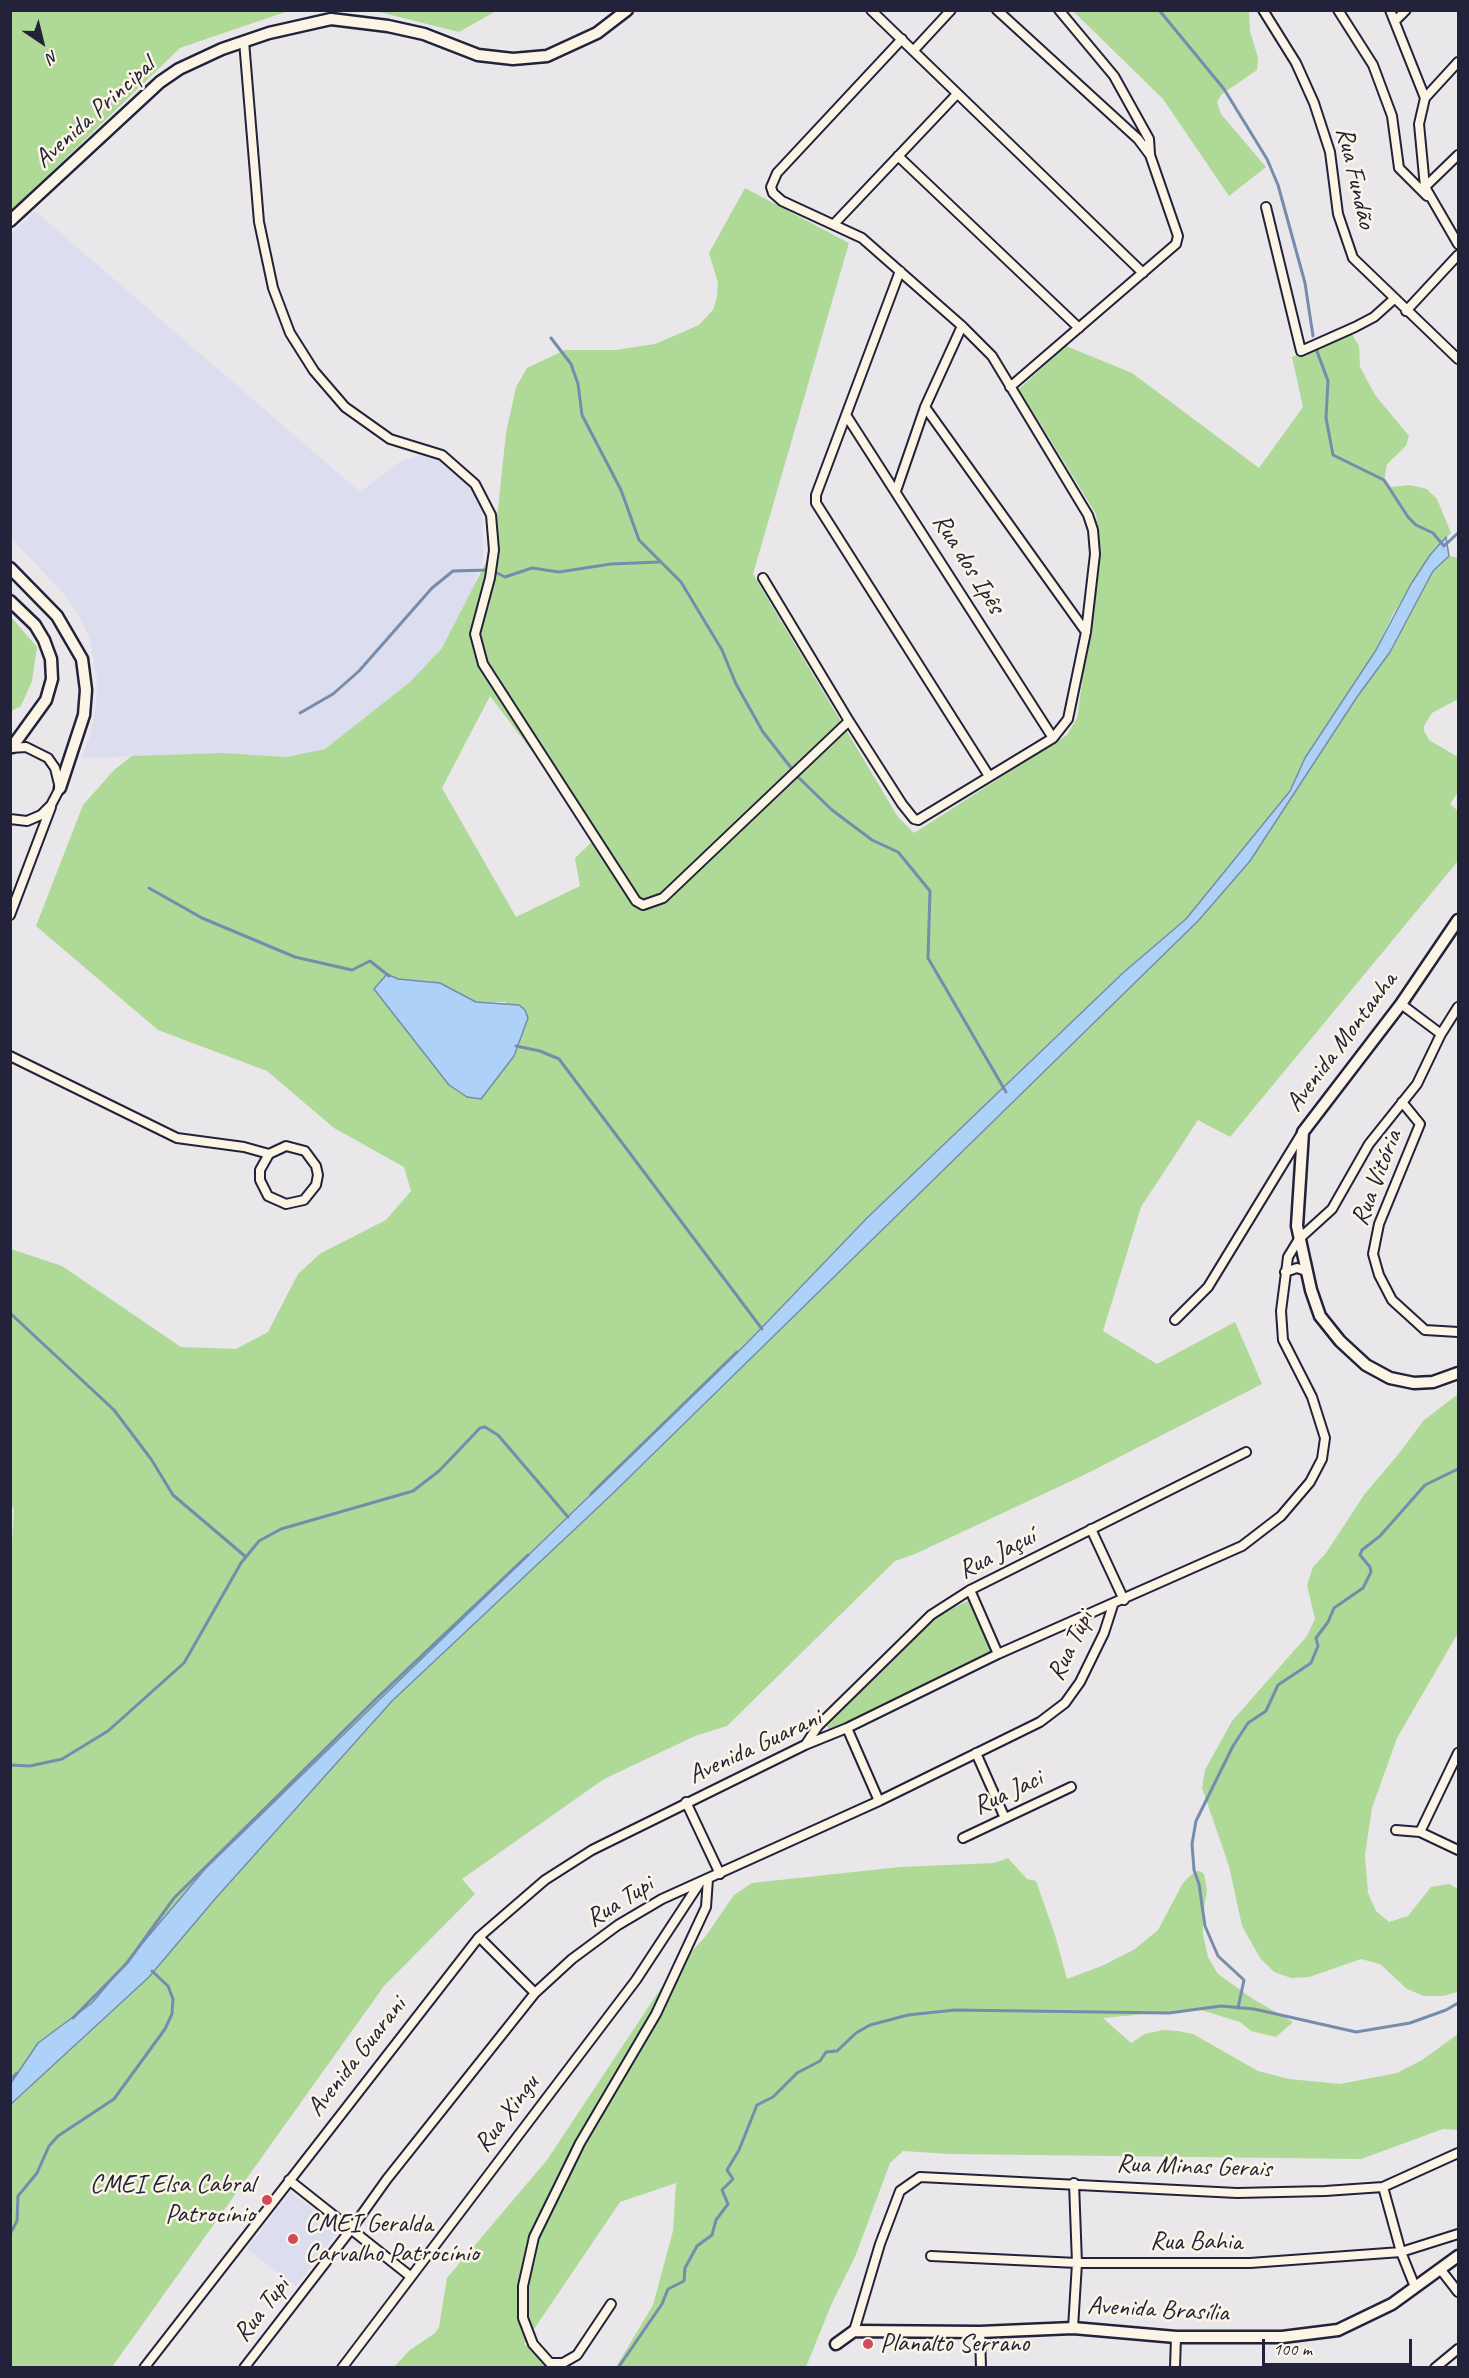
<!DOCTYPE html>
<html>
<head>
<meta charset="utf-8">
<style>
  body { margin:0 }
  #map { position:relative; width:1469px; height:2378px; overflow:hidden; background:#e9e7ea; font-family:Caveat,sans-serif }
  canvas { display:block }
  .frame { position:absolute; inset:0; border:12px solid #22223b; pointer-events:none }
  .north { position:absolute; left:12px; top:12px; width:60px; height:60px; -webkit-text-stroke:4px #fcf5e5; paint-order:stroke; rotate:145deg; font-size:16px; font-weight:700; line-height:24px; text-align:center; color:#22223b }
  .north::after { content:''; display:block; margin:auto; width:21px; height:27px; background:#22223b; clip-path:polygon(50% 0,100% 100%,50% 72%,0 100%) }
  .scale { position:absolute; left:1262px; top:2339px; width:150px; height:27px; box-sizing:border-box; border:3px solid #22223b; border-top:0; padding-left:8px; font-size:18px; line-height:21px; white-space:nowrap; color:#22223b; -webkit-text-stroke:4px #fcf5e5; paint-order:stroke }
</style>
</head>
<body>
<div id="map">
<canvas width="1469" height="2378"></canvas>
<div class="frame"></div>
<div class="north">N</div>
<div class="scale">100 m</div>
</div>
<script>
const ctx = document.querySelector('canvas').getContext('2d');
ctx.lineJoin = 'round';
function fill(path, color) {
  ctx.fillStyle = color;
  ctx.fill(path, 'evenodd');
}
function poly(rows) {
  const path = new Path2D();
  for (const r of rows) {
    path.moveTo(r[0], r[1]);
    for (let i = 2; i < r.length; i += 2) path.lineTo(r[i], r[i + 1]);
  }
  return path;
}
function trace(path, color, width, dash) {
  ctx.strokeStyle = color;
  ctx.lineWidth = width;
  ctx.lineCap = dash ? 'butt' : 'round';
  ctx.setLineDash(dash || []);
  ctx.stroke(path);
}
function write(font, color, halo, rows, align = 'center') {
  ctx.font = font + ' Caveat,sans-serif';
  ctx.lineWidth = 5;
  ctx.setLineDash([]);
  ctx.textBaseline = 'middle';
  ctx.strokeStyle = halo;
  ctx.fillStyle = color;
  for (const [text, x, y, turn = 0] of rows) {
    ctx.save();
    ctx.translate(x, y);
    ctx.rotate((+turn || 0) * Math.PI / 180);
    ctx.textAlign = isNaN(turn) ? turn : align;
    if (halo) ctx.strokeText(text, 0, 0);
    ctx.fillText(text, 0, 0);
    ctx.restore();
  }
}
fill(poly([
  [35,211,360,492,401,461,425,454,433,455,456,470,482,501,483,558,468,603,442,648,410,682,325,749,287,757,222,753,81,758,91,733,96,706,97,679,90,640,79,615,64,594,11,538,11,235],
  [290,2192,340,2229,296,2286,247,2249]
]), '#dcddee');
fill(poly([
  [11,10,288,10,288,11,180,48,11,211],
  [375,11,496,10,496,11,459,32],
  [1073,11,1249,11,1250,31,1258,58,1257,70,1222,94,1217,102,1221,114,1266,167,1229,196,1163,99],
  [745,188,849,243,753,574,898,817,914,833,1067,735,1077,718,1101,554,1096,514,1019,389,1066,346,1132,373,1259,468,1303,407,1292,357,1351,333,1359,346,1360,367,1375,395,1409,436,1406,446,1387,464,1384,481,1391,487,1410,485,1427,489,1437,499,1451,533,1430,555,1392,616,1376,650,1305,758,1290,791,1186,920,1124,972,867,1218,747,1343,205,1869,92,2003,38,2043,11,2083,10,1581,14,1510,10,1501,11,1249,62,1266,181,1347,236,1349,268,1332,298,1274,321,1253,386,1220,411,1191,404,1167,334,1128,267,1071,158,1030,36,926,83,805,115,769,132,756,222,753,287,757,325,749,410,682,442,648,494,547,506,433,516,387,527,368,565,350,616,350,655,344,699,325,713,310,717,297,718,283,709,253],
  [490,696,597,837,575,858,580,886,516,917,442,788],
  [386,974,398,979,440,983,476,1002,506,1002,449,1085,375,989],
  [1449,556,1458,558,1458,699,1432,713,1424,726,1424,731,1429,740,1458,757,1458,792,1450,804,1458,811,1458,861,1230,1137,1198,1120,1141,1207,1103,1331,1157,1364,1235,1322,1262,1384,1084,1475,915,1554,895,1561,727,1726,695,1736,604,1779,462,1879,475,1894,384,1986,112,2367,11,2368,11,2104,149,1977,215,1899,392,1701,608,1498,1198,921,1250,861,1357,697,1390,652,1433,570],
  [11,617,37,647,32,681,21,706,11,711],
  [1458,1394,1458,1633,1397,1738,1372,1808,1365,1855,1368,1893,1376,1911,1389,1922,1408,1916,1431,1887,1449,1884,1458,1889,1458,1992,1443,1996,1424,1996,1407,1989,1380,1964,1361,1959,1309,1977,1291,1978,1274,1972,1260,1958,1242,1926,1229,1866,1202,1788,1205,1770,1232,1721,1307,1636,1315,1619,1307,1585,1313,1567,1326,1553,1364,1495,1401,1451,1423,1421],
  [970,1600,994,1652,830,1730,827,1726,930,1619],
  [1008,1858,1027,1879,1036,1881,1055,1935,1067,1979,1104,1965,1135,1949,1158,1930,1183,1883,1194,1872,1200,1871,1204,1874,1207,1891,1203,1913,1203,1934,1208,1957,1218,1974,1253,1999,1293,2022,1276,2037,1251,2031,1240,2022,1198,2009,1103,2018,1131,2043,1145,2034,1163,2030,1178,2031,1193,2034,1258,2071,1289,2079,1340,2084,1397,2073,1422,2060,1458,2034,1458,2130,1443,2129,1361,2159,950,2154,903,2151,890,2163,855,2257,832,2303,806,2367,616,2367,653,2305,673,2231,676,2183,620,2202,524,2344,562,2367,393,2368,410,2350,435,2333,439,2327,447,2278,547,2160,669,1976,705,1937,734,1895,752,1883,900,1867,994,1863]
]), '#afd996');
const water = poly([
  [1446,537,1449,556,1433,571,1390,652,1357,697,1250,861,1198,921,608,1498,392,1701,215,1899,149,1977,11,2104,11,2083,38,2043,92,2003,205,1869,747,1343,867,1218,1124,972,1186,919,1290,791,1305,758,1376,650,1411,584,1430,555,1446,537],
  [387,974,398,979,440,983,476,1002,519,1005,525,1010,528,1018,514,1056,481,1099,467,1097,449,1085,374,989,387,974]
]);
fill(water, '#aed2f7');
trace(water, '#768cac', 1.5);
trace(poly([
  [1159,10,1224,89,1267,159,1278,185,1305,283,1313,336],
  [551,338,571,364,578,384,582,415,621,490,639,540,681,582,722,650,736,684,763,732,792,769],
  [1315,346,1328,381,1326,418,1333,455,1384,480,1408,517,1416,525,1433,533,1443,545],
  [1444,546,1458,533],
  [493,571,505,577,532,568,559,572,611,564,659,562],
  [300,713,333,694,359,671,432,588,453,571,489,570],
  [797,776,832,810,872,840,898,852,930,891,928,958,1006,1092],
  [149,888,202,918,295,957,352,970,370,961,389,976],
  [516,1046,540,1051,559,1059,762,1329],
  [10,1313,114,1410,151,1459,173,1495,246,1557],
  [591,1494,737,1352],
  [10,1765,30,1766,62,1759,108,1731,184,1663,241,1563,259,1541,281,1529,413,1491,439,1471,480,1428,485,1427,498,1435,568,1517],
  [1238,2008,1244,1980,1218,1956,1205,1926,1199,1884,1194,1870,1192,1844,1196,1821,1233,1746,1248,1723,1266,1711,1278,1685,1311,1663,1318,1646,1316,1638,1328,1622,1334,1608,1363,1588,1371,1572,1370,1567,1360,1555,1362,1550,1380,1536,1425,1485,1458,1469],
  [73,2018,127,1963,174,1898,377,1698,528,1555],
  [10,2080,17,2073],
  [10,2234,17,2221,18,2196,37,2173,49,2146,58,2136,114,2099,165,2029,172,2014,173,1999,168,1986,152,1971],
  [618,2368,662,2304,668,2289,684,2281,685,2268,697,2246,712,2235,716,2220,728,2204,722,2190,733,2179,727,2170,739,2150,757,2105,773,2097,797,2073,820,2061,826,2052,837,2051,856,2033,870,2025,908,2015,955,2010,1169,2013,1221,2006,1254,2009,1356,2032,1410,2023,1446,2010,1458,2003]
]), '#768cac', 3);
const street = poly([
  [871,10,1143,273],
  [997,10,1138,139,1150,155,1178,236,1176,244,1010,387],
  [1059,10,1114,76,1149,139,1150,154],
  [1263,10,1296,63,1314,103,1330,152,1338,214,1353,258,1458,359],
  [1338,10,1373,65,1392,116,1399,168,1427,196],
  [1390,10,1425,98,1419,124,1425,187,1458,244],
  [1396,20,1406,10],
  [244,41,259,222,273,288,290,333,314,371,345,407,390,439,442,455,475,484,491,515,494,550,490,578,475,634,483,664,636,901,643,905,663,898,849,721],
  [914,50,951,10],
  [1425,98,1458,62],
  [898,156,1079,328],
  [1425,187,1458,155],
  [1266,207,1301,351,1355,327,1374,317,1394,299],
  [834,224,957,94],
  [900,271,816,495,816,503,989,776],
  [1406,311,1458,255],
  [925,407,1086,632],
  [846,415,1053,738],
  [896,491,925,407,962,326],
  [763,578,849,721,902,804,914,819,918,820,1053,738,1068,719,1086,632,1095,554,1093,530,1088,515,992,356,962,326,862,238,782,201,773,193,771,187,777,173,902,39],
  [10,748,26,747,48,758,55,768,60,788,51,805,41,815,27,821,10,819],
  [10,915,51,807],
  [1401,1004,1441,1034],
  [10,1056,177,1138,244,1147,269,1154,286,1146,305,1151,316,1166,318,1175,316,1185,304,1200,286,1204,268,1196,260,1180,260,1170,269,1154],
  [1402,1102,1420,1124,1379,1224,1373,1254,1379,1275,1392,1300,1425,1330,1458,1332],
  [1285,1272,1297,1268,1306,1271],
  [1175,1320,1208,1287,1302,1133],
  [1091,1529,1124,1600],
  [970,1590,998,1654],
  [847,1728,879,1801],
  [806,1744,818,1726,931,1615,970,1590,1246,1452],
  [976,1753,1004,1816],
  [686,1802,720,1874],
  [1396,1830,1420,1832,1458,1850],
  [1420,1832,1458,1753],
  [963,1838,1071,1787],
  [479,1937,535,1993],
  [289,2180,410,2276],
  [1383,2187,1401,2252,1415,2287],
  [931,2256,1077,2263,1250,2263,1401,2252,1458,2234],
  [1441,2270,1458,2292],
  [611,2304,577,2355,563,2363,550,2363,533,2344,523,2318,523,2286,534,2237,580,2143,656,2014,706,1907,708,1879],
  [1073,2328,1077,2263,1074,2183],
  [854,2331,880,2244,900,2191,920,2177,1237,2193,1325,2191,1383,2187,1458,2153],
  [980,2332,981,2368],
  [144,2368,479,1937,545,1880,592,1850,805,1745,847,1728,998,1654,1242,1546,1281,1516,1310,1482,1322,1459,1325,1438,1312,1397,1283,1340,1281,1311,1288,1257,1299,1239,1332,1209,1369,1144,1417,1084,1441,1034,1458,1007],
  [244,2368,352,2228,387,2179,535,1993,572,1959,618,1925,662,1899,879,1801,1040,1722,1065,1703,1080,1682,1104,1633,1113,1605],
  [342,2368,636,1980,699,1884],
  [1175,2368,1176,2337],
  [1435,2368,1458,2349]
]);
const secondary = poly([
  [10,221,160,82,179,69,222,49,269,33,331,19,388,26,424,34,478,55,513,59,547,56,597,33,627,10],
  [10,568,57,616,82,659,86,690,84,715,60,788],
  [10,601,35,625,44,640,51,659,52,679,46,700,12,747],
  [1458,920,1401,1004,1303,1132,1297,1226,1311,1290,1320,1316,1340,1341,1366,1365,1390,1378,1414,1383,1433,1382,1458,1373],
  [836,2344,854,2331,980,2332,1073,2328,1176,2337,1282,2337,1338,2330,1392,2304,1458,2256]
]);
trace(street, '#22223b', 12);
trace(secondary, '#22223b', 15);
trace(street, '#fcf5e5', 8);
trace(secondary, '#fcf5e5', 10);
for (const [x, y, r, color] of [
  [267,2200,6,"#d1495b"],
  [293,2239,6,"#d1495b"],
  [868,2344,6,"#d1495b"]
]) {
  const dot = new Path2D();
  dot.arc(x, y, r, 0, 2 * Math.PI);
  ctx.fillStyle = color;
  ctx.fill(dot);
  trace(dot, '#fcf5e5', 2);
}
write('26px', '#22223b', '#fcf5e5', [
  ["Avenida Principal",95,113,-42],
  ["Rua Fundão",1355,178,77],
  ["Rua dos Ipês",968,564,58],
  ["Avenida Montanha",1342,1042,-53],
  ["Rua Vitória",1377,1178,-69],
  ["Rua Jaçuí",997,1554,-27],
  ["Rua Tupi",1071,1646,-64],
  ["Avenida Guarani",755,1747,-25],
  ["Rua Jaci",1008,1793,-25],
  ["Rua Tupi",620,1902,-32],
  ["Avenida Guarani",357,2057,-52],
  ["Rua Xingu",507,2114,-53],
  ["Rua Minas Gerais",1194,2167,2],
  ["Rua Bahia",1196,2242],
  ["Rua Tupi",262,2310,-52],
  ["Avenida Brasília",1158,2310,3]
]);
write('26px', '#22223b', '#fcf5e5', [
  ["CMEI Elsa Cabral",255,2185,"right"],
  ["Patrocínio",255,2215,"right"],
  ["CMEI Geralda",305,2224],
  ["Carvalho Patrocínio",305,2254],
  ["Planalto Serrano",880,2344]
], 'left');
</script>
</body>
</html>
